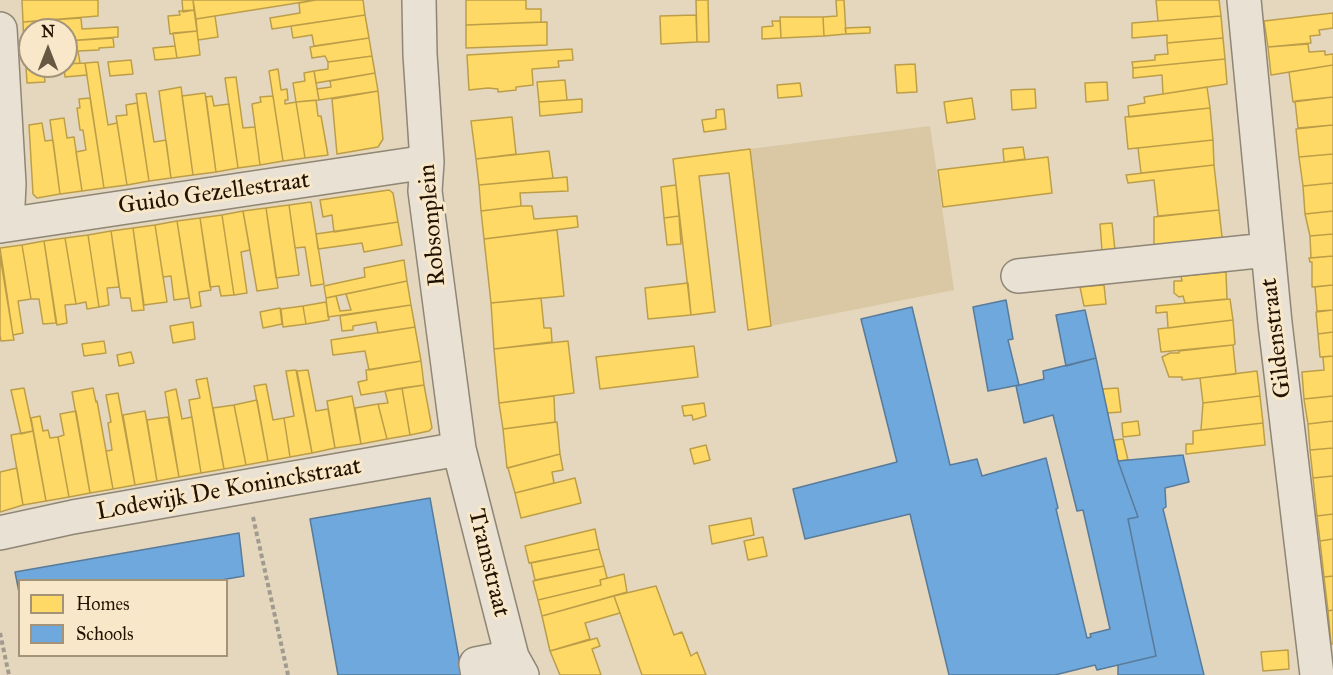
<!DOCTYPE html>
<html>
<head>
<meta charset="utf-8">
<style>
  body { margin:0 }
  #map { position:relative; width:1333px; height:675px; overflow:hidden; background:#e4d7bd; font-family:"IM FELL Great Primer",serif }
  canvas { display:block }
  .legend { position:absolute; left:18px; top:579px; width:210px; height:78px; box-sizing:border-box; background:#f8e8c9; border:2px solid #a39379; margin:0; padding:8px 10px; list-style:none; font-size:18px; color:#231302 }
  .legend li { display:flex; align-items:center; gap:12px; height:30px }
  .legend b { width:30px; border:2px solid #a39379 }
  .north { position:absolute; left:18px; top:18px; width:60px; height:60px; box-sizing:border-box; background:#f8e8c9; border:2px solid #a39379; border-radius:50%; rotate:0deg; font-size:16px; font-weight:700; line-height:24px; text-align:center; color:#231302 }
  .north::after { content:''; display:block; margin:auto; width:21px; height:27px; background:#675843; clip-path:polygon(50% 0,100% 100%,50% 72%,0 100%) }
</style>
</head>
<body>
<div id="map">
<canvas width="1333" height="675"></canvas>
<ul class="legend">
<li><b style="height:16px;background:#ffd966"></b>Homes</li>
<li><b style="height:16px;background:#6fa8dc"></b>Schools</li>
</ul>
<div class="north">N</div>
</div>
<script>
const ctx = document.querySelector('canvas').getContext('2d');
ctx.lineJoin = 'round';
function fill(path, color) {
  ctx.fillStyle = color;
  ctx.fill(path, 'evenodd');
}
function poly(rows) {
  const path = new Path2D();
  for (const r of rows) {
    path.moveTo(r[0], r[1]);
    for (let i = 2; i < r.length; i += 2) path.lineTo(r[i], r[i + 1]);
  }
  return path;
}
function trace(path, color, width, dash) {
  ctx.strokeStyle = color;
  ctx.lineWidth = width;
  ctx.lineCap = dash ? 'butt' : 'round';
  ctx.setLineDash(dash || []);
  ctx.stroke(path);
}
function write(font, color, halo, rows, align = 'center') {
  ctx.font = font + ' "IM FELL Great Primer",serif';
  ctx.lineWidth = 6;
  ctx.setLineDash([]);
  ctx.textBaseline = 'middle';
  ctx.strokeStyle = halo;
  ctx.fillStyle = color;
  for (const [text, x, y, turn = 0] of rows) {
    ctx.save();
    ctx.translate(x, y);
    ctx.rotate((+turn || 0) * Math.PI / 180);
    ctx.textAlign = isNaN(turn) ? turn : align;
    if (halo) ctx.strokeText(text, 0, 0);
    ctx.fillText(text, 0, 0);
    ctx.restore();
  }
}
fill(poly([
  [930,126,954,290,771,326,750,149]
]), '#dac7a4');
const homes = poly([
  [22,0,98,0,98,16,23,22,22,0],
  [182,0,193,0,194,10,183,12,182,0],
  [193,0,316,0,196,19,193,0],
  [316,0,363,0,365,15,272,29,270,18,300,13,299,3,316,0],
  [466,0,526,0,526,9,541,9,541,22,466,25,466,0],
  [696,0,708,0,709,42,697,42,696,0],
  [836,0,844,0,846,34,824,36,823,17,837,16,836,0],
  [1156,0,1219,0,1221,16,1158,21,1156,0],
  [194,10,197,31,170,34,168,16,180,15,179,11,194,10],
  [1333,13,1333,28,1319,30,1320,35,1310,36,1311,43,1268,47,1264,21,1333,13],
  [365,15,369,38,314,46,312,35,293,38,291,26,365,15],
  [696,15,697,42,661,44,660,16,696,15],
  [215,16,218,37,198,40,196,19,215,16],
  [1221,16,1223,38,1167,43,1167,35,1132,38,1132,23,1221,16],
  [780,17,823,17,824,36,781,38,780,17],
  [81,18,82,29,118,27,118,37,66,41,66,30,30,30,30,44,24,44,23,22,81,18],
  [772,21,780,21,781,38,762,39,762,27,773,26,772,21],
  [547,22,547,45,466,48,466,25,547,22],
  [870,27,870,33,846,34,845,28,870,27],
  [197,31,200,55,177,58,173,33,197,31],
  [113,38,114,47,99,48,99,50,78,51,80,63,66,64,66,41,113,38],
  [369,38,372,56,328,62,325,56,312,58,310,47,369,38],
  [1223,38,1225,59,1133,68,1132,62,1155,60,1155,55,1168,54,1167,43,1223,38],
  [24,44,30,44,30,66,43,66,26,67,24,44],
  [1308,44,1309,52,1325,51,1325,55,1333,54,1333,65,1271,75,1268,47,1308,44],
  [175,46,177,58,155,60,153,48,175,46],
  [572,49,573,60,558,61,559,67,532,69,533,85,516,87,516,90,498,92,498,89,488,88,469,90,467,55,572,49],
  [372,56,375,73,316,83,314,71,328,69,328,62,372,56],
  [1225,59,1227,84,1163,94,1162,75,1133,78,1133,68,1225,59],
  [131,60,133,74,110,76,108,62,131,60],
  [98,62,108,125,117,123,127,185,104,188,85,63,98,62],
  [85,63,87,75,65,77,64,66,66,64,85,63],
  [915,64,917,92,897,93,895,65,915,64],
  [1333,65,1333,97,1293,102,1289,72,1333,65],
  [43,66,45,82,27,83,26,67,43,66],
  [278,69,281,90,287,89,288,100,285,100,285,104,296,102,305,158,283,161,269,71,278,69],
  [314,71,319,100,296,102,293,83,305,81,304,73,314,71],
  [375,73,378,91,319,100,317,89,331,87,330,81,375,73],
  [236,77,243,128,255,127,260,165,238,168,225,78,236,77],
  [565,80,567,100,539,102,537,82,565,80],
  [1107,82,1108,100,1086,102,1085,83,1107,82],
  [800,83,802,96,778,98,777,85,800,83],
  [181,87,193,175,171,178,159,91,181,87],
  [1207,87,1210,108,1129,117,1128,106,1145,103,1144,97,1207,87],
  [1035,89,1036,108,1012,110,1011,90,1035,89],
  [378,91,383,139,378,147,337,154,332,99,378,91],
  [146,93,154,142,166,140,171,178,149,181,136,94,146,93],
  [205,93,216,172,193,175,182,96,205,93],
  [212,96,214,106,229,104,238,168,216,172,206,97,212,96],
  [273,96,283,161,260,165,252,104,261,102,260,97,273,96],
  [1333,97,1333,125,1298,128,1295,101,1333,97],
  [90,98,104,188,82,191,76,152,86,150,83,130,80,130,77,108,80,108,79,99,90,98],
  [972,98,975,119,947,123,944,102,972,98],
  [582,99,582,112,540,116,539,102,582,99],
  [316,100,318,116,321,116,328,155,305,158,296,102,316,100],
  [137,103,149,181,127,185,116,116,127,115,126,105,137,103],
  [1210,108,1213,140,1128,149,1125,117,1210,108],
  [724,109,726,129,704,132,702,120,716,118,716,110,724,109],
  [512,117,516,154,476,159,471,121,512,117],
  [64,118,67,138,74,137,82,191,60,194,50,120,64,118],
  [42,123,45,141,53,140,60,194,37,198,33,194,29,125,42,123],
  [1333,125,1333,154,1299,157,1296,129,1333,125],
  [1213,140,1214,165,1141,173,1138,148,1213,140],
  [1023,147,1025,159,1004,162,1003,149,1023,147],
  [750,149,771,326,748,330,729,173,699,176,715,312,691,315,673,159,750,149],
  [549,151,553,178,479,185,476,159,549,151],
  [1333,154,1333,183,1303,186,1299,157,1333,154],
  [1048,157,1052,193,943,207,938,170,1048,157],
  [1214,165,1219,210,1158,216,1154,180,1128,183,1126,175,1214,165],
  [567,177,568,191,520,193,521,206,481,211,479,185,567,177],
  [1333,183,1333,211,1305,214,1303,186,1333,183],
  [676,185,679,216,664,218,661,187,676,185],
  [389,190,393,193,398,222,334,232,332,215,323,217,320,200,389,190],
  [311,202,324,284,311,286,305,247,295,248,289,205,311,202],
  [289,205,299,275,276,278,266,208,289,205],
  [521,206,532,206,534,219,577,216,578,227,484,239,481,211,521,206],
  [266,208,278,288,257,291,243,211,266,208],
  [1219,210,1223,246,1154,247,1154,217,1219,210],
  [243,211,250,250,241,252,247,293,234,295,222,215,243,211],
  [1333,211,1333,234,1310,236,1305,214,1333,211],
  [222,215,234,295,221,296,219,286,210,287,200,218,222,215],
  [679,216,681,244,667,245,664,218,679,216],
  [200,218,211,290,199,292,201,306,191,308,177,221,200,218],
  [177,221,189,298,174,300,171,276,163,277,155,225,177,221],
  [398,222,402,245,364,252,362,243,318,249,316,234,398,222],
  [1112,223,1115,250,1102,251,1100,224,1112,223],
  [155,225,167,302,144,305,133,228,155,225],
  [133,228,144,310,132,311,130,298,121,298,111,231,133,228],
  [557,230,564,296,491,303,484,239,557,230],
  [111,231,119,287,107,288,109,305,99,307,88,235,111,231],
  [1333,234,1333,256,1311,258,1310,236,1333,234],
  [88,235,99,307,87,309,86,302,76,304,65,238,88,235],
  [65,238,76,304,65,305,67,323,57,325,44,241,65,238],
  [44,241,56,323,43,324,39,299,31,299,22,245,44,241],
  [22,245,31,299,18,301,23,333,13,335,0,248,22,245],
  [0,256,13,335,14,340,1,341,0,335,0,256],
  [1333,256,1333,285,1312,287,1312,262,1310,262,1309,258,1333,256],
  [404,260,407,281,326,298,324,286,365,277,364,268,404,260],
  [1226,272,1227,299,1185,303,1183,296,1179,297,1174,293,1174,281,1182,281,1181,276,1226,272],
  [407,281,411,305,328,317,326,298,336,296,340,311,351,310,346,294,407,281],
  [688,283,691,315,648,319,645,288,688,283],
  [1104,285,1106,304,1084,306,1080,287,1104,285],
  [1333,285,1333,310,1317,311,1315,287,1333,285],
  [541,298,544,328,551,328,552,342,494,349,491,303,541,298],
  [1230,299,1233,320,1168,328,1167,312,1156,313,1156,306,1230,299],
  [326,302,329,320,306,324,303,306,326,302],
  [411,305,415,327,378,333,376,322,353,326,353,330,342,331,340,316,411,305],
  [303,306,306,324,283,327,281,309,303,306],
  [280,308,282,324,263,328,260,312,280,308],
  [1333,310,1333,332,1318,334,1316,312,1333,310],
  [1233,320,1235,344,1233,345,1161,352,1158,329,1233,320],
  [193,322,195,339,173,343,170,326,193,322],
  [415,327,421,361,369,370,365,351,333,355,331,340,415,327],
  [1333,332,1333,356,1320,357,1318,334,1333,332],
  [104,341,106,353,84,356,82,344,104,341],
  [568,341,574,393,499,403,494,349,568,341],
  [1233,345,1236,374,1182,380,1182,377,1169,377,1162,357,1170,353,1179,353,1179,351,1233,345],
  [694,346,698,377,600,389,596,357,694,346],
  [131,352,134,363,119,366,117,355,131,352],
  [1333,356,1333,396,1304,399,1302,372,1324,370,1323,357,1333,356],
  [421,361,424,385,361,395,358,382,367,380,366,370,421,361],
  [296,370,312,453,290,457,284,418,294,416,286,371,296,370],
  [308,370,316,411,328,409,335,448,312,453,297,371,308,370],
  [1257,371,1260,396,1203,403,1200,378,1257,371],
  [207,378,224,469,201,473,189,400,200,398,196,380,207,378],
  [266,384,273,420,284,418,290,457,268,461,254,386,266,384],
  [424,385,432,428,429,431,410,435,402,388,424,385],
  [24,388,33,431,21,434,11,390,24,388],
  [93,388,96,402,97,401,113,489,90,493,72,392,93,388],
  [402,388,410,435,387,439,378,404,388,403,385,391,402,388],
  [1118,388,1121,412,1107,413,1102,389,1118,388],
  [176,389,182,419,192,417,201,473,179,477,165,392,176,389],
  [118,393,135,485,113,489,106,451,112,450,108,423,111,422,106,395,118,393],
  [352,396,361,444,335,448,327,401,352,396],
  [554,396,555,422,503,429,499,403,554,396],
  [1260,396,1263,423,1201,430,1203,403,1260,396],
  [1333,396,1333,421,1308,424,1304,399,1333,396],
  [257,400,268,461,246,465,234,405,257,400],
  [704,403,706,416,693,420,692,415,684,416,682,406,704,403],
  [378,404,387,439,361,444,355,408,378,404],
  [234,405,246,465,224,469,213,408,234,405],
  [76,411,90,493,69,497,58,437,64,435,60,414,76,411],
  [145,411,157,481,135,485,123,415,145,411],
  [40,416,43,431,48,430,50,438,58,437,69,497,46,501,31,418,40,416],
  [168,417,179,477,157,481,147,420,168,417],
  [1138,421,1140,435,1123,437,1122,423,1138,421],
  [1333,421,1333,448,1310,450,1308,424,1333,421],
  [557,422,560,454,507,468,503,429,557,422],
  [1263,423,1265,445,1186,454,1186,444,1193,444,1193,431,1263,423],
  [33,431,46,501,23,505,11,435,33,431],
  [1123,439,1128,460,1118,461,1114,440,1123,439],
  [706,445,710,460,694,464,690,449,706,445],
  [1333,448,1333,476,1313,478,1310,450,1333,448],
  [560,454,563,470,552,472,554,483,515,493,508,468,560,454],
  [17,468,23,505,0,512,0,472,17,468],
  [1333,476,1333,514,1317,516,1313,478,1333,476],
  [575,478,581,503,521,518,515,493,575,478],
  [1333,514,1333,539,1320,541,1317,516,1333,514],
  [751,518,754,535,712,544,709,526,751,518],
  [595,529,599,549,529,563,525,546,595,529],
  [763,537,767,556,748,560,744,541,763,537],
  [1333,539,1333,576,1324,577,1320,541,1333,539],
  [599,549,604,566,535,580,531,563,599,549],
  [604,566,607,578,600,580,601,585,538,600,533,581,604,566],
  [624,574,627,592,542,616,538,600,601,585,600,580,624,574],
  [1333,576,1333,610,1328,611,1324,577,1333,576],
  [656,586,674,635,682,632,691,656,697,652,706,675,642,675,614,596,656,586],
  [614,596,620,613,585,623,590,639,550,651,542,616,614,596],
  [1333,610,1333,644,1331,644,1328,611,1333,610],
  [597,638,600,646,592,649,601,675,560,675,550,651,597,638],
  [1288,650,1289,669,1263,671,1261,652,1288,650]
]);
fill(homes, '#ffd966');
trace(homes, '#bd9e48', 1.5);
const schools = poly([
  [1006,300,1013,339,1008,340,1019,385,988,391,973,307,1006,300],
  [912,307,950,465,977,459,982,476,1046,458,1058,508,1056,509,1087,638,1091,637,1090,634,1110,629,1083,510,1077,511,1053,415,1024,423,1016,386,1044,379,1043,371,1096,358,1118,461,1138,517,1128,519,1156,656,1097,670,1095,665,1055,675,949,675,910,514,805,539,793,489,897,462,861,319,912,307],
  [1085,310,1096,358,1066,366,1056,315,1085,310],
  [1183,455,1189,482,1165,488,1166,507,1163,509,1204,675,1118,675,1118,665,1156,656,1128,519,1138,517,1118,461,1183,455],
  [430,498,462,675,338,675,310,519,430,498],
  [239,533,244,576,221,580,20,580,20,597,15,572,239,533]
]);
fill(schools, '#6fa8dc');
trace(schools, '#587b9b', 1.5);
const minor = poly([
  [419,0,420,54,427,162,425,191,459,449,512,657,522,675],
  [1244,0,1275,323,1317,675],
  [0,29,9,184,7,225],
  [0,226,427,162],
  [1018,276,1267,250],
  [0,533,73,517,459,449],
  [478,675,476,664,512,657]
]);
trace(minor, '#8f8675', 36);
trace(poly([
  [253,517,288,675],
  [0,633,9,675]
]), '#a19b8f', 4, [4.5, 3]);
trace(minor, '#e8e1d4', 33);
write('24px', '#231302', '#f8e8c9', [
  ["Guido Gezellestraat",214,194,-8],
  ["Robsonplein",433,225,-95],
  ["Gildenstraat",1277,338,-97],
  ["Lodewijk De Koninckstraat",229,490,-10],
  ["Tramstraat",488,563,76]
]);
</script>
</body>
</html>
